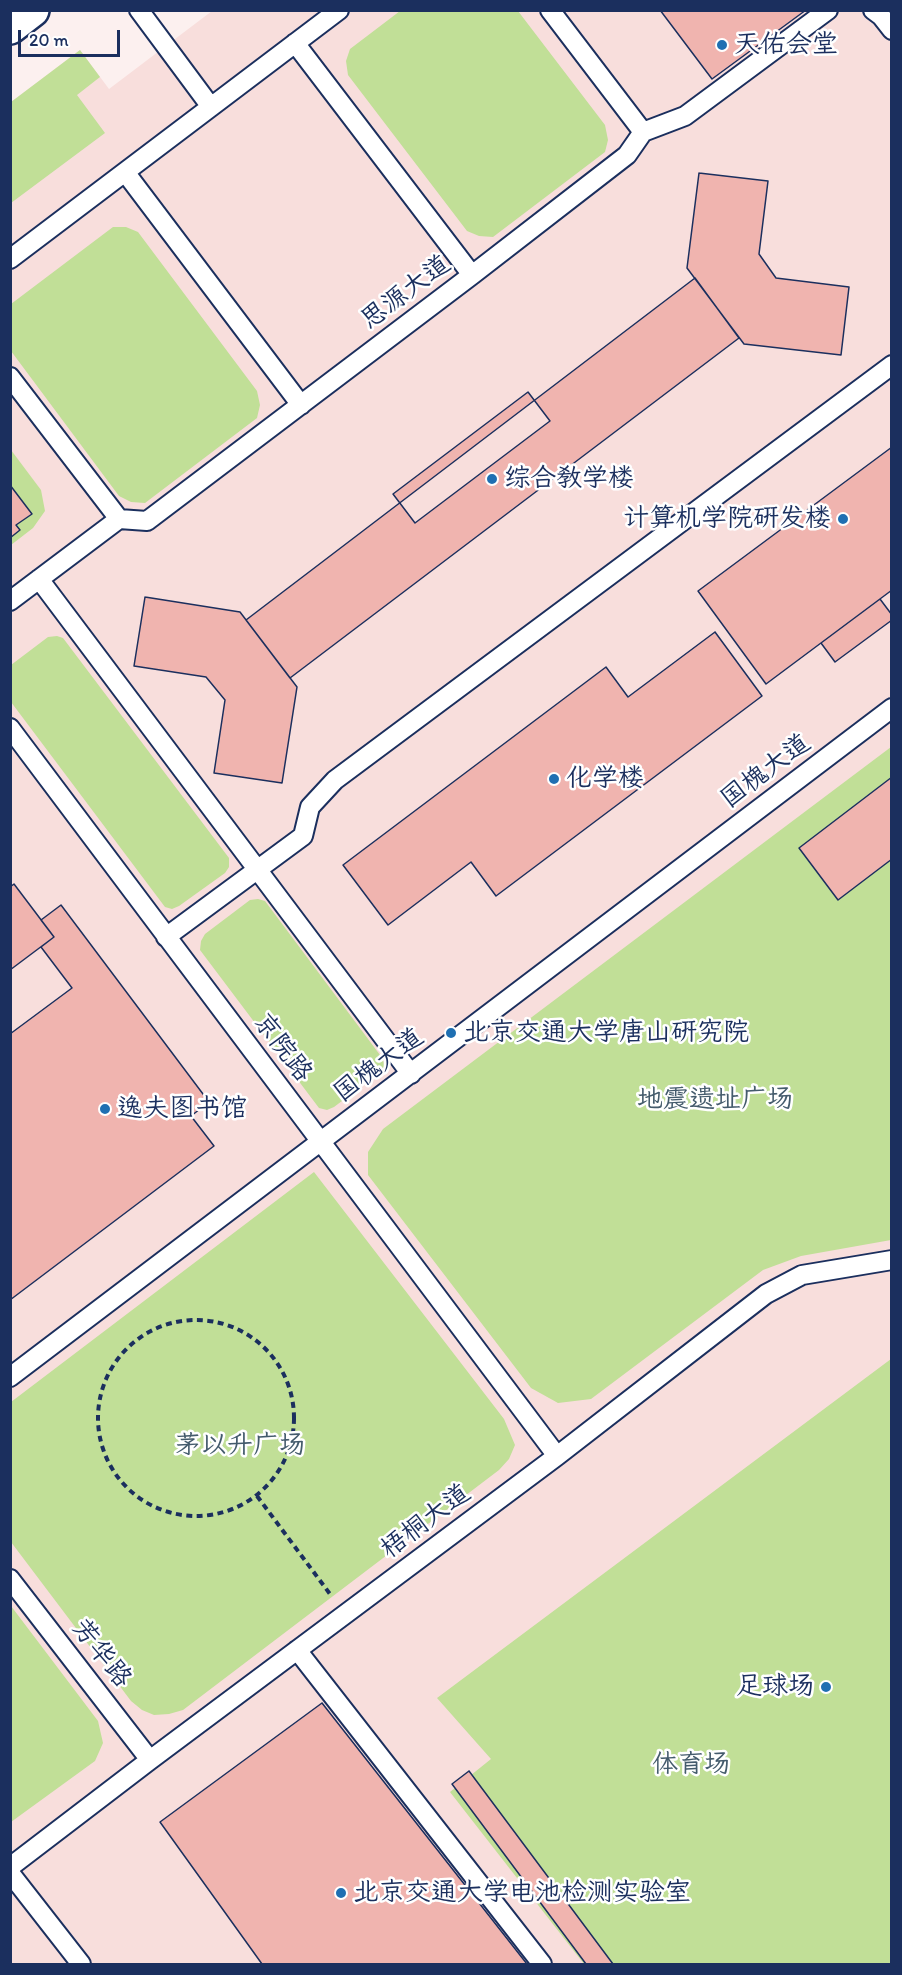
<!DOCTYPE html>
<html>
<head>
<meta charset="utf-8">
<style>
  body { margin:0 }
  #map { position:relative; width:902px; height:1975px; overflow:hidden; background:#fcf0ef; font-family:Itim,sans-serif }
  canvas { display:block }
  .frame { position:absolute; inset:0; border:12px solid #1b2f5e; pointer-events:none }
  .scale { position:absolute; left:18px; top:30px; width:102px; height:27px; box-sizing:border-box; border:3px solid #1b2f5e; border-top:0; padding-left:8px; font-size:18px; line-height:21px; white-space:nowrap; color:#1b2f5e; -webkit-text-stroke:4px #fff; paint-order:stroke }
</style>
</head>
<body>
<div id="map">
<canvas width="902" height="1975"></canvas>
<div class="frame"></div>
<div class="scale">20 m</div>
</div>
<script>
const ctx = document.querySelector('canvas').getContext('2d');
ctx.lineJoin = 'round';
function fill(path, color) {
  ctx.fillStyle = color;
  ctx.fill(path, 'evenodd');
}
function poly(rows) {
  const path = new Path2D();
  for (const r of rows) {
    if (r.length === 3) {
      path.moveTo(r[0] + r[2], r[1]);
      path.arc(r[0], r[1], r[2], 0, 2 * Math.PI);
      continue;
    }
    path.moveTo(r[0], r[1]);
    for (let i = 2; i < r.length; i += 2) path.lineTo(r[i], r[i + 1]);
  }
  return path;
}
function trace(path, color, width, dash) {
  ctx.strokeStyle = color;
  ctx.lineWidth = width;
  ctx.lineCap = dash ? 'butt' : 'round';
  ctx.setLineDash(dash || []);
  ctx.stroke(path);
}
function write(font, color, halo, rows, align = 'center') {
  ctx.font = font + ' Itim,"LXGW WenKai TC",sans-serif';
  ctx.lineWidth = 5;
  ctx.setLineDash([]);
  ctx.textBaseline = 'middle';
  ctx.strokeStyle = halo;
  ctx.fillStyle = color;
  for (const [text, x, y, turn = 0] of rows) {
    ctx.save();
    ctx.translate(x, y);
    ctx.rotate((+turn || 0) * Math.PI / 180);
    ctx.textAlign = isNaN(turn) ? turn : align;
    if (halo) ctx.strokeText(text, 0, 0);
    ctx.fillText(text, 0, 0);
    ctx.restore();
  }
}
fill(poly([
  [212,11,891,11,891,1964,11,1964,11,102,80,50,109,89]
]), '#f8dedc');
fill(poly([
  [400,11,518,11,605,125,608,140,605,152,493,237,479,236,467,231,348,75,346,61,350,49],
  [80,50,100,77,77,95,105,133,11,203,11,102],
  [113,227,126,227,138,232,257,391,260,405,257,418,145,503,131,502,119,496,11,351,11,304],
  [11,450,41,490,45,511,33,528,11,545],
  [57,636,63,638,229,858,229,867,225,873,179,906,172,909,165,907,11,702,11,665,48,637],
  [891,747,891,1240,801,1256,763,1270,591,1399,558,1403,531,1388,368,1175,368,1152,383,1129],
  [258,899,265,901,383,1059,384,1067,379,1073,334,1107,327,1110,319,1108,200,950,201,941,205,934,250,900],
  [314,1172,504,1419,515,1445,509,1459,499,1470,183,1710,169,1714,154,1715,142,1710,131,1701,11,1542,11,1402],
  [891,1359,891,1964,584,1964,450,1792,491,1759,437,1698],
  [11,1606,98,1721,103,1743,95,1761,11,1822]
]), '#c1df97');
const building = poly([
  [660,10,806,10,712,79,660,10],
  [699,173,768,181,759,254,776,278,849,287,841,355,744,344,687,268,699,173],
  [695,278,739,338,290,678,246,620,695,278],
  [528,392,550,421,415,523,393,494,528,392],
  [892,447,892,590,766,684,698,591,892,447],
  [10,485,32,514,16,525,20,530,10,538,10,485],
  [145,597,240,612,297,687,282,783,214,773,225,700,206,677,134,666,145,597],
  [880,599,892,615,892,620,835,662,821,643,880,599],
  [715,632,762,696,496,896,471,862,388,925,343,865,606,667,628,697,715,632],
  [892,777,892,859,838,900,799,848,892,777],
  [14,884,54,937,10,970,10,887,14,884],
  [61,905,209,1102,191,1116,214,1146,10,1300,10,1034,72,988,41,947,54,937,41,920,61,905],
  [322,1703,527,1964,262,1964,160,1822,322,1703],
  [469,1771,613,1964,586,1964,452,1784,469,1771]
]);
fill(building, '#f0b4af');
trace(building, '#1b2f5e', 1.5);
const lane = poly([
  [139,10,211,107],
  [550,10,643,132],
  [873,10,881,16,892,30],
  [295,43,472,275],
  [125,172,301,405],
  [10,259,339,10],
  [10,377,119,519],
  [39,579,411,1074],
  [10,601,119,519,147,521,472,275,627,155,643,132,685,116,828,10],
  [10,728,557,1456],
  [166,937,303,836,310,807,335,780,892,365],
  [10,1377,892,708],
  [10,1579,150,1760],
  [297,1650,542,1964],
  [10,1867,150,1760,557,1456,766,1294,802,1275,892,1260],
  [10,1873,81,1964]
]);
const street = poly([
  [10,27,32,10]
]);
trace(lane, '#1b2f5e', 22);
trace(street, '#1b2f5e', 38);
trace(poly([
  [196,1418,98],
  [257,1496,330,1594]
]), '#1b2f5e', 4, [6, 4.5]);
trace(lane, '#fff', 18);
trace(street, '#fff', 33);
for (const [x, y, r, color] of [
  [722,45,6,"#1f6fb2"],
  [492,479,6,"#1f6fb2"],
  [843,519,6,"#1f6fb2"],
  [554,779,6,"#1f6fb2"],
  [451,1033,6,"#1f6fb2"],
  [105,1109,6,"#1f6fb2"],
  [826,1687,6,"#1f6fb2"],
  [341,1893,6,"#1f6fb2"]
]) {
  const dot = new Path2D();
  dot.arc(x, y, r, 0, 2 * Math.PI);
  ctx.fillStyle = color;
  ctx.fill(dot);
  trace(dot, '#fff', 2);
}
write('26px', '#1b2f5e', '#fff', [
  ["天佑会堂",734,45],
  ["综合教学楼",504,479],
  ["计算机学院研发楼",831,519,"right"],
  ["化学楼",566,779],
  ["北京交通大学唐山研究院",463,1033],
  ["逸夫图书馆",117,1109],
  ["足球场",814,1687,"right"],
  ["北京交通大学电池检测实验室",353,1893]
], 'left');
write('26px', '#1b2f5e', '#fff', [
  ["思源大道",406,293,-37],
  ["国槐大道",766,772,-37],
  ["京院路",282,1048,53],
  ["国槐大道",379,1066,-37],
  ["梧桐大道",426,1522,-37],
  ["芳华路",101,1654,52]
]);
write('26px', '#445b6c', '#fff', [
  ["地震遗址广场",715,1100],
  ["茅以升广场",240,1446],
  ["体育场",691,1765]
]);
</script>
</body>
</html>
